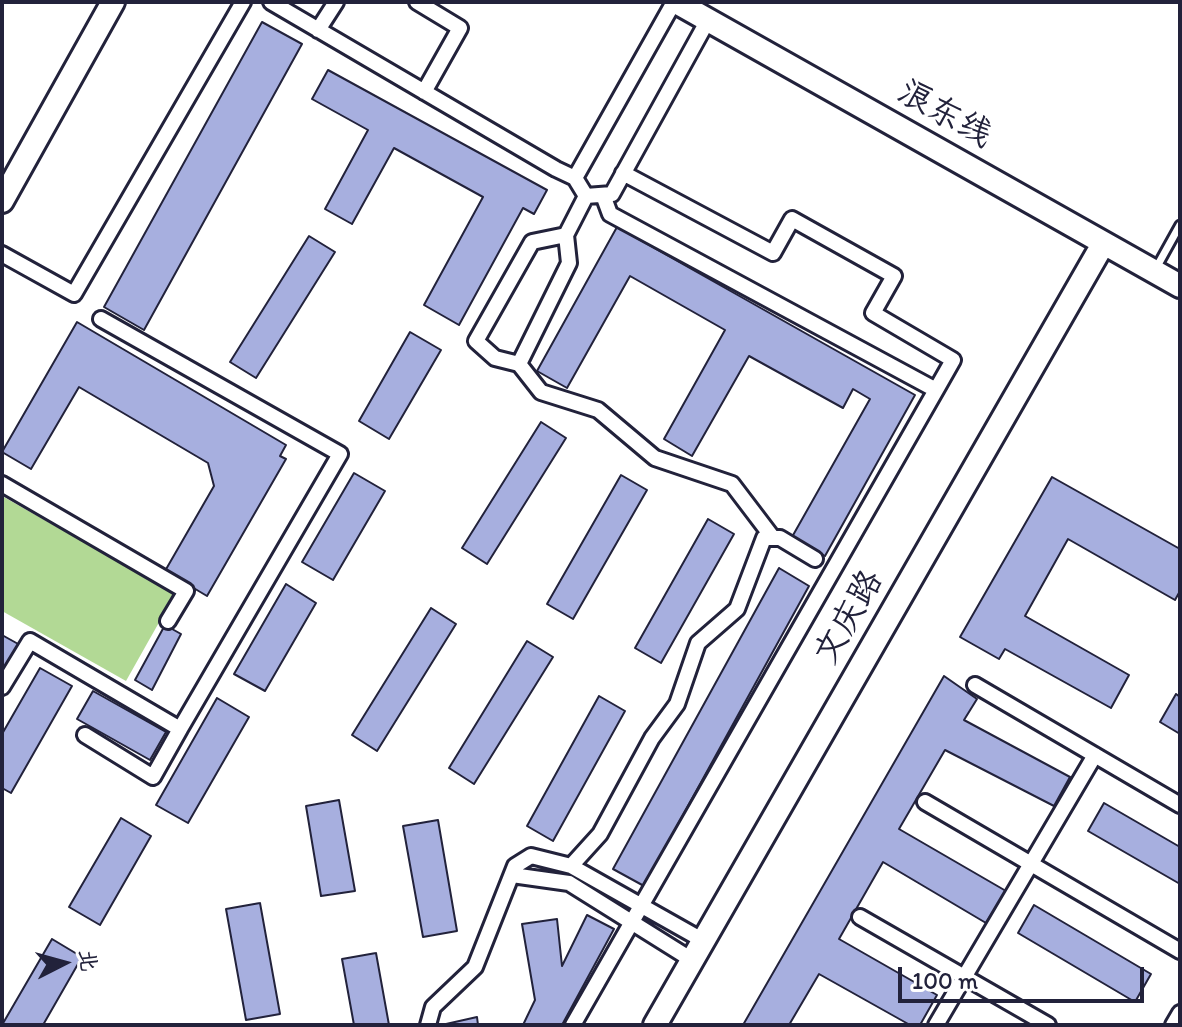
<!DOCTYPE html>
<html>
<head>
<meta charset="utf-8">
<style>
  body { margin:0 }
  #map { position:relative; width:1182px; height:1027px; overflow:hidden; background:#fff; font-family:Itim,"LXGW WenKai TC",sans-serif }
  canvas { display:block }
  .frame { position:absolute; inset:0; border:4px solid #22223b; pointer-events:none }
  .north { position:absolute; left:24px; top:923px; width:80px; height:80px; -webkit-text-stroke:6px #fff; paint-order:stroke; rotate:84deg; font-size:22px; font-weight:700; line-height:32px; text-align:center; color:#22223b }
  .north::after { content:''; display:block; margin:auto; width:28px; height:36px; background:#22223b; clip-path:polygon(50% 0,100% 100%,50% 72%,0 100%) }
  .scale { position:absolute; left:898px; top:967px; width:246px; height:36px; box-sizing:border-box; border:4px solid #22223b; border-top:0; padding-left:10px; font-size:24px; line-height:28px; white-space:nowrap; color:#22223b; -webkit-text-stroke:6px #fff; paint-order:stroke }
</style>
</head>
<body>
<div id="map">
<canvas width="1182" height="1027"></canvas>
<div class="frame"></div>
<div class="north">北</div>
<div class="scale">100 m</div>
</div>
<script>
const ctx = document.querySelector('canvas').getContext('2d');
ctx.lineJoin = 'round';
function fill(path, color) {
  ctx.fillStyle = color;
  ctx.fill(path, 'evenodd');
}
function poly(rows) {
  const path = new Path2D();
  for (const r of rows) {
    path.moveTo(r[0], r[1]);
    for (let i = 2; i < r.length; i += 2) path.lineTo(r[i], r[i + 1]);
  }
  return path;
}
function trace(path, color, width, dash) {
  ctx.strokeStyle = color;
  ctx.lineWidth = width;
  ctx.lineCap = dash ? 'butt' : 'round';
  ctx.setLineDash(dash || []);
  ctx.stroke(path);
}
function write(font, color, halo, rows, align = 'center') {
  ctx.font = font + ' Itim,"LXGW WenKai TC",sans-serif';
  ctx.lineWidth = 6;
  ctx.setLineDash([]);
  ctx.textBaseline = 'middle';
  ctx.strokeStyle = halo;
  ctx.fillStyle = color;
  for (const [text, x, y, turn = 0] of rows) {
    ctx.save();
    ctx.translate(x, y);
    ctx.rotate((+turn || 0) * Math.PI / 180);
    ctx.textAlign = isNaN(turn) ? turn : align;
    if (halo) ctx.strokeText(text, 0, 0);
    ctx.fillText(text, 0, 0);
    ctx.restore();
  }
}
fill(poly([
  [2,496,175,594,126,681,2,611]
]), '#b2d995');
const building = poly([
  [262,22,302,44,144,330,104,307,262,22],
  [328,70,547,190,534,214,523,208,459,325,424,305,483,197,394,148,352,224,325,209,368,130,312,99,328,70],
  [617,227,915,395,825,556,792,537,870,399,853,389,843,408,749,356,692,456,664,439,725,330,630,276,567,388,537,371,617,227],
  [309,236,335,252,256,378,230,362,309,236],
  [77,322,286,445,280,456,286,459,207,596,165,571,214,486,208,463,79,387,31,469,2,452,77,322],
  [410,332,441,350,389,439,359,421,410,332],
  [541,422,566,438,487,564,462,548,541,422],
  [354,473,385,491,333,580,302,562,354,473],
  [621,475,647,490,573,619,547,604,621,475],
  [1052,477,1180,549,1180,591,1175,600,1068,539,1025,616,1129,675,1111,708,1005,649,999,659,960,637,1052,477],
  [708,519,734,534,661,663,635,648,708,519],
  [779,568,809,586,644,886,613,869,779,568],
  [286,584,316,603,265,691,234,674,286,584],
  [431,608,456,624,377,751,352,735,431,608],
  [165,625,181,634,152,690,135,680,165,625],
  [2,635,20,645,2,676,2,635],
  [527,641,553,657,474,784,449,768,527,641],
  [40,668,72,686,11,793,2,788,2,734,40,668],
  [944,676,977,699,964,720,1070,777,1054,806,945,750,899,829,1006,891,986,923,883,862,839,939,937,995,920,1025,910,1025,819,974,789,1025,743,1025,944,676],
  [93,691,166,732,150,760,77,719,93,691],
  [1176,694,1180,697,1180,734,1160,722,1176,694],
  [599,696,625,711,553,841,527,826,599,696],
  [217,698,249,717,188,823,156,805,217,698],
  [339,800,355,891,321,896,306,806,339,800],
  [1104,803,1180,847,1180,884,1088,831,1104,803],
  [121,818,151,836,100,925,69,907,121,818],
  [438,820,457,931,423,937,403,826,438,820],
  [260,903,280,1014,246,1020,226,909,260,903],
  [1034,905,1151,974,1135,1002,1018,933,1034,905],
  [587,915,614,929,562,1025,523,1025,535,1000,522,924,557,919,562,966,587,915],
  [52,939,82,957,43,1025,2,1025,52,939],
  [376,953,389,1025,354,1025,342,959,376,953],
  [477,1017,478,1025,446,1025,446,1024,477,1017]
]);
fill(building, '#a7afdf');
trace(building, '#22223b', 2);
const lane = poly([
  [1155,270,1180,225]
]);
const street = poly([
  [271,2,556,169,575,178],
  [417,2,460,28,424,92],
  [708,20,612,194,586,196,566,235,569,263,519,364,541,392,598,410,655,458,732,484,773,538],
  [318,30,336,2],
  [603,195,610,214,936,390,953,360,873,313,894,276,792,219,773,253,623,173],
  [586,196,575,178,674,2],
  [2,254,74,294,243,2],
  [519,364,495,358,476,341,532,242,566,235],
  [2,484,186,591,168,621],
  [975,685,1180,805],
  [2,687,30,641,180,729,340,454,101,319],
  [85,735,153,777,180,729],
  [925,802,1180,951],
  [512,875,569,883,692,960],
  [860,917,1048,1025],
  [704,941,571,866,600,834,652,738,677,704,698,643,737,609,764,538,780,538,815,559],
  [428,1025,433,1007,475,967,515,866,531,856,571,866],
  [573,1025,936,390],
  [936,1025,1095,755],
  [1173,1025,1180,1013]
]);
const secondary = poly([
  [676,2,1180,286],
  [2,201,113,2],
  [655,1025,1103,244]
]);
trace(lane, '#22223b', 13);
trace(street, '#22223b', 20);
trace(secondary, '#22223b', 28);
trace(lane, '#fff', 7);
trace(street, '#fff', 14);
trace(secondary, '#fff', 22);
write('34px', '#22223b', '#fff', [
  ["浪东线",944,115,29],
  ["文庆路",850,618,-60]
]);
</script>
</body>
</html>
